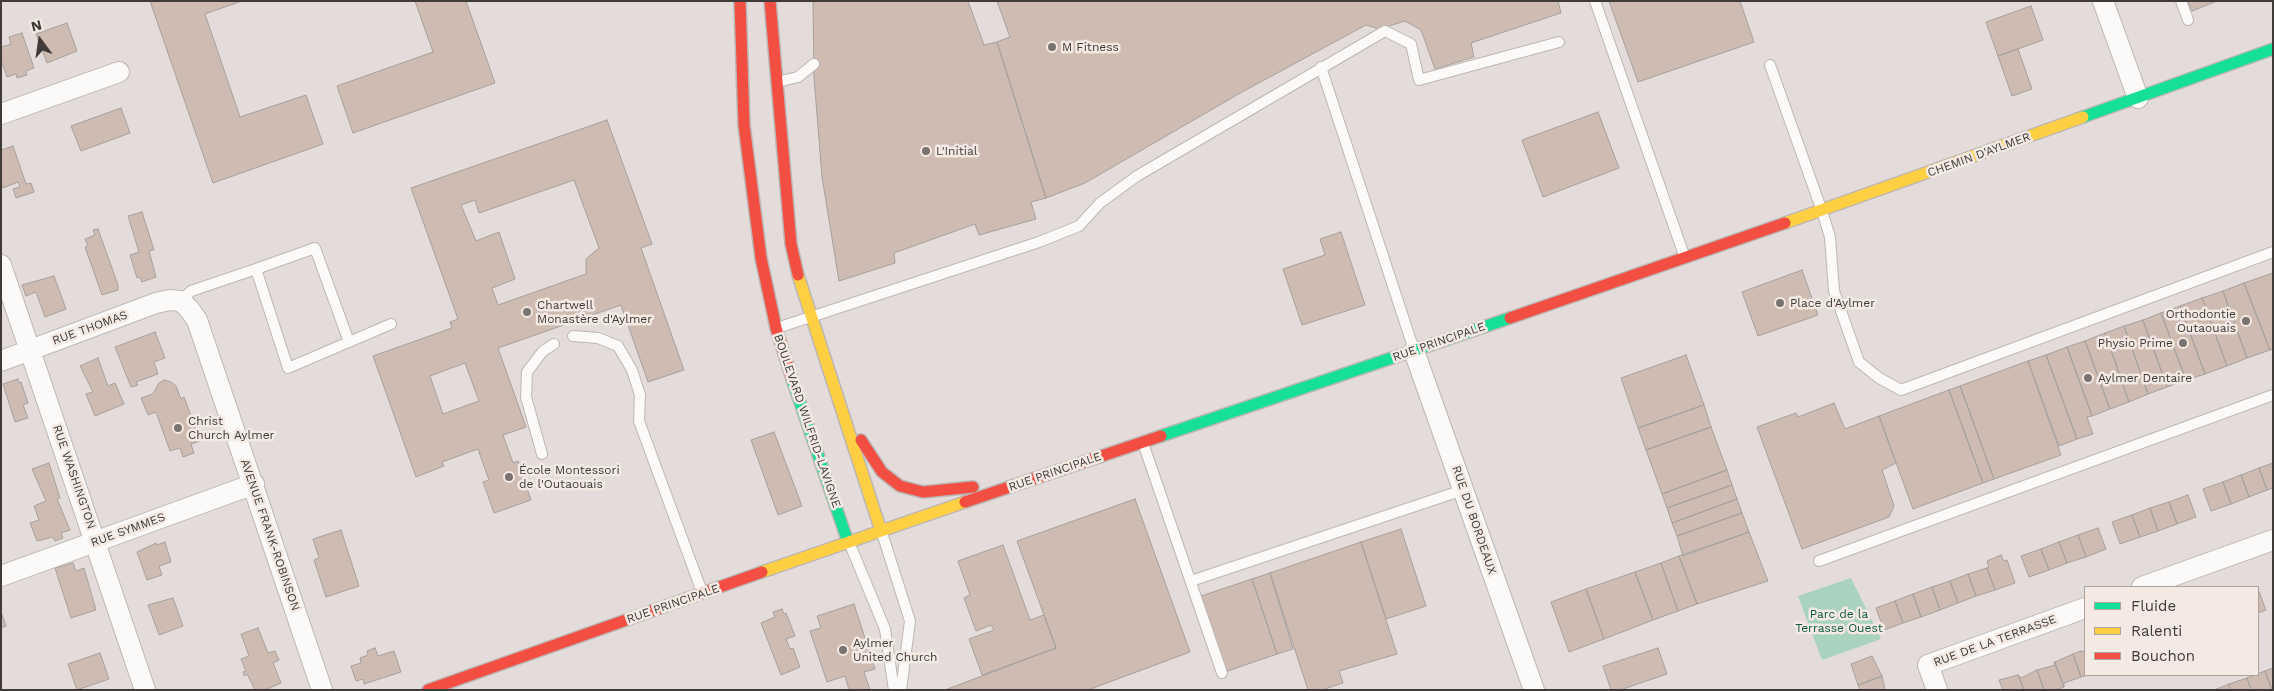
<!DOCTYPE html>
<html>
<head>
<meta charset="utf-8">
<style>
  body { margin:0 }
  #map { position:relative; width:2274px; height:691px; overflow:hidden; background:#e3dcda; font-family:"Work Sans",sans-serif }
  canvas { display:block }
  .frame { position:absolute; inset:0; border:2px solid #403b39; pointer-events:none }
  .legend { position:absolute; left:2084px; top:586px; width:175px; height:90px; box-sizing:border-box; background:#f4e9e3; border:1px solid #aca39f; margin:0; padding:6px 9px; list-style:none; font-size:15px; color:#403b39 }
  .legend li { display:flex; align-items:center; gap:10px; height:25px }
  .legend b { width:25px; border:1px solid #aca39f }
  .north { position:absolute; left:15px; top:15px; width:50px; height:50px; -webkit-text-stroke:4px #f4e9e3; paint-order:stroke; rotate:346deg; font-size:14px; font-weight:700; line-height:20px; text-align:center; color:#403b39 }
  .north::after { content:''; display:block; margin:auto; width:18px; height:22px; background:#403b39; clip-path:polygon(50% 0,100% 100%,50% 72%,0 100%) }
</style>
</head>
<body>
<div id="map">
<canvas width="2274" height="691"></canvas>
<div class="frame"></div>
<ul class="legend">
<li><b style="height:6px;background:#16e098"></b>Fluide</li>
<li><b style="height:6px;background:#ffcf43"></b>Ralenti</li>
<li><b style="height:6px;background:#f24e42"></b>Bouchon</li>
</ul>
<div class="north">N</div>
</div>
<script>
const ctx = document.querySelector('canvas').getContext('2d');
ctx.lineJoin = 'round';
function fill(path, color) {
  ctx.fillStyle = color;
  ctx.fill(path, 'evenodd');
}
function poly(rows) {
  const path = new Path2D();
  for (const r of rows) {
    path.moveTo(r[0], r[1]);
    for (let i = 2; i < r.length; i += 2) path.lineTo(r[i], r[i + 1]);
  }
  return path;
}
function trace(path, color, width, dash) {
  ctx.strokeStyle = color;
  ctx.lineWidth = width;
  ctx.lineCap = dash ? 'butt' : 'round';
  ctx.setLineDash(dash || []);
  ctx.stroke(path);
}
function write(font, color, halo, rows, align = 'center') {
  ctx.font = font + ' "Work Sans",sans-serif';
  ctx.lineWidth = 5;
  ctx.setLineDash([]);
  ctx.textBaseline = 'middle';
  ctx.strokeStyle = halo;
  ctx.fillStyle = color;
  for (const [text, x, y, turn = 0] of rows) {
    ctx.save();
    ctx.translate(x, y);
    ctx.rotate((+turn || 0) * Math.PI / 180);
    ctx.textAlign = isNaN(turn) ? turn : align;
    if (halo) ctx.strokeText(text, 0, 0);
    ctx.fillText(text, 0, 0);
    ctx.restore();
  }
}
fill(poly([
  [1851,578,1881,639,1822,660,1798,596]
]), '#a9d3be');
const building = poly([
  [150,1,242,1,205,14,240,117,306,95,323,144,213,183,150,1],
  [415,1,466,1,495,83,353,133,337,86,433,52,415,1],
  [813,1,968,1,984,45,997,42,1046,198,1031,202,1036,219,979,235,975,224,894,253,895,263,839,281,822,177,814,77,813,1],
  [997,1,1558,1,1561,13,1471,43,1474,57,1435,69,1421,30,1405,21,1380,29,1366,25,1242,92,1085,183,1046,198,997,42,1010,37,997,1],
  [1609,1,1740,1,1754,42,1638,82,1609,1],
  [2188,1,2217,1,2192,11,2188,1],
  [2031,6,2043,40,1998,56,1986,22,2031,6],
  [67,23,77,51,47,63,36,34,67,23],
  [22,33,34,68,26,71,27,75,17,78,16,74,7,77,1,60,1,47,11,44,9,37,22,33],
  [2018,49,2032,89,2012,96,1998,56,2018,49],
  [121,108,130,133,81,151,71,126,121,108],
  [1598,112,1619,168,1543,197,1522,140,1598,112],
  [607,120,652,244,641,248,684,370,648,382,621,305,498,348,526,427,503,435,513,463,518,461,531,500,494,513,483,482,489,480,478,449,442,462,444,466,416,477,373,356,452,328,450,322,458,319,411,188,607,120],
  [574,180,599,248,586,259,586,274,498,305,492,288,515,279,499,232,476,241,461,205,475,200,479,213,574,180],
  [465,363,479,401,443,414,430,376,465,363],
  [13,146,26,184,31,183,34,192,16,198,13,189,20,187,18,182,3,188,1,183,1,150,13,146],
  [142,212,154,250,149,251,156,277,142,282,140,277,137,278,130,255,139,252,128,216,142,212],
  [98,229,118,285,118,290,102,295,85,247,88,246,85,239,95,235,93,230,98,229],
  [1341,232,1365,305,1302,325,1283,269,1325,255,1320,239,1341,232],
  [1802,270,1818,315,1758,336,1742,292,1802,270],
  [2273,273,2273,349,2270,350,2244,283,2273,273],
  [54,276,66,309,45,317,36,292,26,296,22,285,54,276],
  [2244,283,2270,350,2247,358,2223,291,2244,283],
  [2223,291,2247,358,2227,366,2202,298,2223,291],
  [2202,298,2227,366,2205,374,2180,306,2202,298],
  [2180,306,2205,374,2186,380,2161,313,2180,306],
  [2161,313,2186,380,2167,387,2143,320,2161,313],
  [2143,320,2167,387,2148,394,2124,326,2143,320],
  [2124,326,2148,394,2129,402,2105,333,2124,326],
  [155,332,165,358,154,362,158,374,136,382,138,385,131,387,115,347,155,332],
  [2105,333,2129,402,2110,409,2085,341,2105,333],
  [2085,341,2110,409,2092,416,2067,347,2085,341],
  [2067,347,2092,416,2087,417,2093,434,2077,439,2046,355,2067,347],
  [1686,355,1704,405,1638,428,1621,378,1686,355],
  [2046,355,2077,439,2059,446,2028,361,2046,355],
  [98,358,108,386,115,383,124,404,95,416,86,394,93,392,80,366,98,358],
  [2028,361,2061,455,1994,479,1960,386,2028,361],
  [18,379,19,383,21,382,28,403,23,405,28,418,15,422,3,384,18,379],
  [164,380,171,382,176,386,181,399,184,397,200,441,191,444,194,453,183,457,180,448,170,451,156,412,148,415,141,398,153,394,159,383,164,380],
  [1960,386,1994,479,1983,483,1949,390,1960,386],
  [1949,390,1983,483,1913,509,1879,416,1949,390],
  [1834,403,1845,429,1879,416,1896,463,1882,470,1894,506,1889,517,1802,549,1757,427,1796,413,1798,417,1834,403],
  [1704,405,1711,427,1646,450,1638,428,1704,405],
  [1711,427,1727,470,1662,494,1646,450,1711,427],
  [774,432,802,506,778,515,751,440,774,432],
  [49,463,60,498,57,499,70,530,61,533,63,538,55,541,53,537,37,541,30,523,39,520,34,506,46,501,32,469,49,463],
  [2273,463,2273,488,2267,490,2259,468,2273,463],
  [2259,468,2267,490,2249,497,2241,475,2259,468],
  [1727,470,1732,485,1667,508,1662,494,1727,470],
  [2241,475,2249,497,2231,504,2223,482,2241,475],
  [2223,482,2231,504,2211,511,2203,489,2223,482],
  [1732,485,1737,499,1672,523,1667,508,1732,485],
  [2188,495,2196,517,2177,524,2169,502,2188,495],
  [1135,499,1190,652,1088,690,945,690,1056,648,1017,541,1135,499],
  [1737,499,1742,513,1677,536,1672,523,1737,499],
  [2169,502,2177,524,2158,531,2150,508,2169,502],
  [2150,508,2158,531,2140,537,2132,515,2150,508],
  [1742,513,1749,532,1683,556,1677,536,1742,513],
  [2132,515,2140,537,2120,544,2112,522,2132,515],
  [2098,528,2106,549,2086,557,2078,535,2098,528],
  [1401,529,1426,606,1386,619,1361,542,1401,529],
  [341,530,359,586,326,597,314,560,319,558,313,539,341,530],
  [1749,532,1768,581,1697,604,1679,556,1749,532],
  [2078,535,2086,557,2067,563,2059,542,2078,535],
  [165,542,171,562,159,566,162,575,147,580,137,552,156,543,157,545,165,542],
  [1361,542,1397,654,1339,671,1343,683,1322,690,1308,690,1270,573,1361,542],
  [2059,542,2067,563,2049,570,2041,549,2059,542],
  [1003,545,1030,620,1044,615,1056,648,982,675,969,639,994,630,991,625,976,631,964,598,970,595,958,561,1003,545],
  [2041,549,2049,570,2029,577,2021,556,2041,549],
  [2001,555,2004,561,2007,560,2015,583,1995,590,1987,568,1989,567,1987,561,2001,555],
  [1679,556,1697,604,1678,611,1661,563,1679,556],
  [73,563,76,571,84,568,96,610,71,618,55,568,73,563],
  [1661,563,1678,611,1653,620,1635,572,1661,563],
  [1987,568,1995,590,1976,596,1968,574,1987,568],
  [1635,572,1653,620,1604,639,1586,589,1635,572],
  [1270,573,1293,649,1277,654,1252,579,1270,573],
  [1968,574,1976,596,1958,603,1950,581,1968,574],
  [1252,579,1277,654,1225,672,1201,596,1252,579],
  [1950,581,1958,603,1940,610,1932,587,1950,581],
  [1932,587,1940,610,1921,617,1913,594,1932,587],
  [1586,589,1604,639,1569,652,1551,602,1586,589],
  [2258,589,2266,610,2258,613,2258,589],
  [1913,594,1921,617,1903,623,1895,601,1913,594],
  [173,598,183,626,159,635,148,605,173,598],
  [1895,601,1903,623,1884,630,1876,608,1895,601],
  [854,604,875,669,864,672,870,690,849,690,845,676,827,682,810,631,821,628,817,616,854,604],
  [782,609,784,614,786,613,795,636,786,639,790,649,793,648,800,667,781,675,761,623,775,617,773,612,782,609],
  [1,612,6,626,1,628,1,612],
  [258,628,268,653,275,651,279,660,273,663,281,683,265,690,255,690,247,674,244,676,243,672,246,671,241,659,249,656,241,634,258,628],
  [375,648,378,656,394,651,401,672,364,684,363,679,356,681,351,666,361,663,360,658,368,655,367,651,375,648],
  [1658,648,1667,674,1620,690,1611,690,1603,666,1658,648],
  [2081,651,2082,652,2085,651,2085,675,2088,675,2081,677,2073,654,2081,651],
  [100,653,109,679,77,690,68,664,100,653],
  [2073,654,2081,677,2064,683,2064,687,2055,662,2073,654],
  [1872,656,1882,676,1858,685,1851,664,1872,656],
  [2054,662,2064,687,2055,690,2044,690,2037,670,2055,665,2054,662],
  [2273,668,2273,690,2272,690,2265,671,2273,668],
  [2037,670,2044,690,2024,690,2018,675,2021,678,2037,670],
  [2265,671,2272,690,2251,690,2247,678,2265,671],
  [2018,675,2024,690,2003,690,1999,680,2018,675],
  [1882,676,1885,690,1860,690,1858,685,1882,676],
  [2247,678,2251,690,2230,690,2229,684,2247,678],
  [2229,684,2230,690,2214,690,2229,684]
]);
fill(building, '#cebcb3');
trace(building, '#a5a09e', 1);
const lane = poly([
  [1595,1,1685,258],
  [2181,1,2188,20],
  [1770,65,1822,211,1830,237,1834,291,1859,362,1879,378,1901,390,2273,252],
  [1321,67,1414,350],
  [777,82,798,77,814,64],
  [256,269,315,248,349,342],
  [181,301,191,291,256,269,288,368,391,324],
  [777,328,1039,242,1079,226,1100,203,1137,176,1385,31,1411,44,1419,80,1559,42],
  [573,336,598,338,618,346,632,370,640,395,639,421,702,592],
  [1143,443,1222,673],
  [542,454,526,397,527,372,543,351,554,344],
  [882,533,910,621,901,690],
  [849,542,885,629,894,690],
  [1819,561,2273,395],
  [1191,581,1463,490]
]);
const street = poly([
  [2103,1,2138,98],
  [1,114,119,72],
  [1,265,145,690],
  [1414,351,1534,690],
  [1,361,156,303,170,300,181,301,189,309,197,320,322,690],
  [1,576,254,484],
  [2142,587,2273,540],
  [1937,690,1928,665,2085,608]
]);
const fast = poly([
  [2083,117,2273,49],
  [792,379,848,542],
  [1161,436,1510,318]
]);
const slow = poly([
  [1785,223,2083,117],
  [798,275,881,531],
  [762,572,965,502]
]);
const jam = poly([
  [740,1,744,125,761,258,776,328,792,379],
  [770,1,791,244,798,275],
  [1510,318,1785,223],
  [861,440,882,472,900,486,923,492,973,487],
  [965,502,1161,436],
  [428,690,762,572]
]);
trace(lane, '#bcb7b5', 12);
trace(street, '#bcb7b5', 22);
trace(fast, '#bcb7b5', 14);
trace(slow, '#bcb7b5', 14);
trace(jam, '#bcb7b5', 14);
trace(lane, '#fbfaf9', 10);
trace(street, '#fbfaf9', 20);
trace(fast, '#16e098', 11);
trace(slow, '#ffcf43', 11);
trace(jam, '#f24e42', 11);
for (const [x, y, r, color] of [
  [1052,47,5,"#797371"],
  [926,151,5,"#797371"],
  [1780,303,5,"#797371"],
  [527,312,5,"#797371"],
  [2246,321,5,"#797371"],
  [2183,343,5,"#797371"],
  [2088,378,5,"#797371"],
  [178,428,5,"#797371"],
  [509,477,5,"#797371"],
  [843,650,5,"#797371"]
]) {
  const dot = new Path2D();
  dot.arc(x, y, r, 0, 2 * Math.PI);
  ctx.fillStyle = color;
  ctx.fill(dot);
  trace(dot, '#f4e9e3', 2);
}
write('12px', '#403b39', '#f4e9e3', [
  ["M Fitness",1062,47],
  ["L'Initial",936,151],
  ["Place d'Aylmer",1790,303],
  ["Chartwell",537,305],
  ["Monastère d'Aylmer",537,319],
  ["Orthodontie",2236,314,"right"],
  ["Outaouais",2236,328,"right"],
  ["Physio Prime",2173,343,"right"],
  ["Aylmer Dentaire",2098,378],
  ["Christ",188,421],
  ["Church Aylmer",188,435],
  ["École Montessori",519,470],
  ["de l'Outaouais",519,484],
  ["Aylmer",853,643],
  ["United Church",853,657]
], 'left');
write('12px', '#403b39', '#f4e9e3', [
  ["CHEMIN D'AYLMER",1979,155,-20],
  ["RUE THOMAS",90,328,-20],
  ["RUE PRINCIPALE",1439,342,-19],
  ["BOULEVARD WILFRID-LAVIGNE",807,421,71],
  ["RUE PRINCIPALE",1055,472,-19],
  ["RUE WASHINGTON",74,477,71],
  ["RUE DU BORDEAUX",1474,520,71],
  ["RUE SYMMES",128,530,-20],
  ["AVENUE FRANK-ROBINSON",270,535,71],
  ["RUE PRINCIPALE",673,604,-19],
  ["RUE DE LA TERRASSE",1995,641,-20]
]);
write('12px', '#0a5a40', '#f4e9e3', [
  ["Parc de la",1839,614],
  ["Terrasse Ouest",1839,628]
]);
</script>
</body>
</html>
